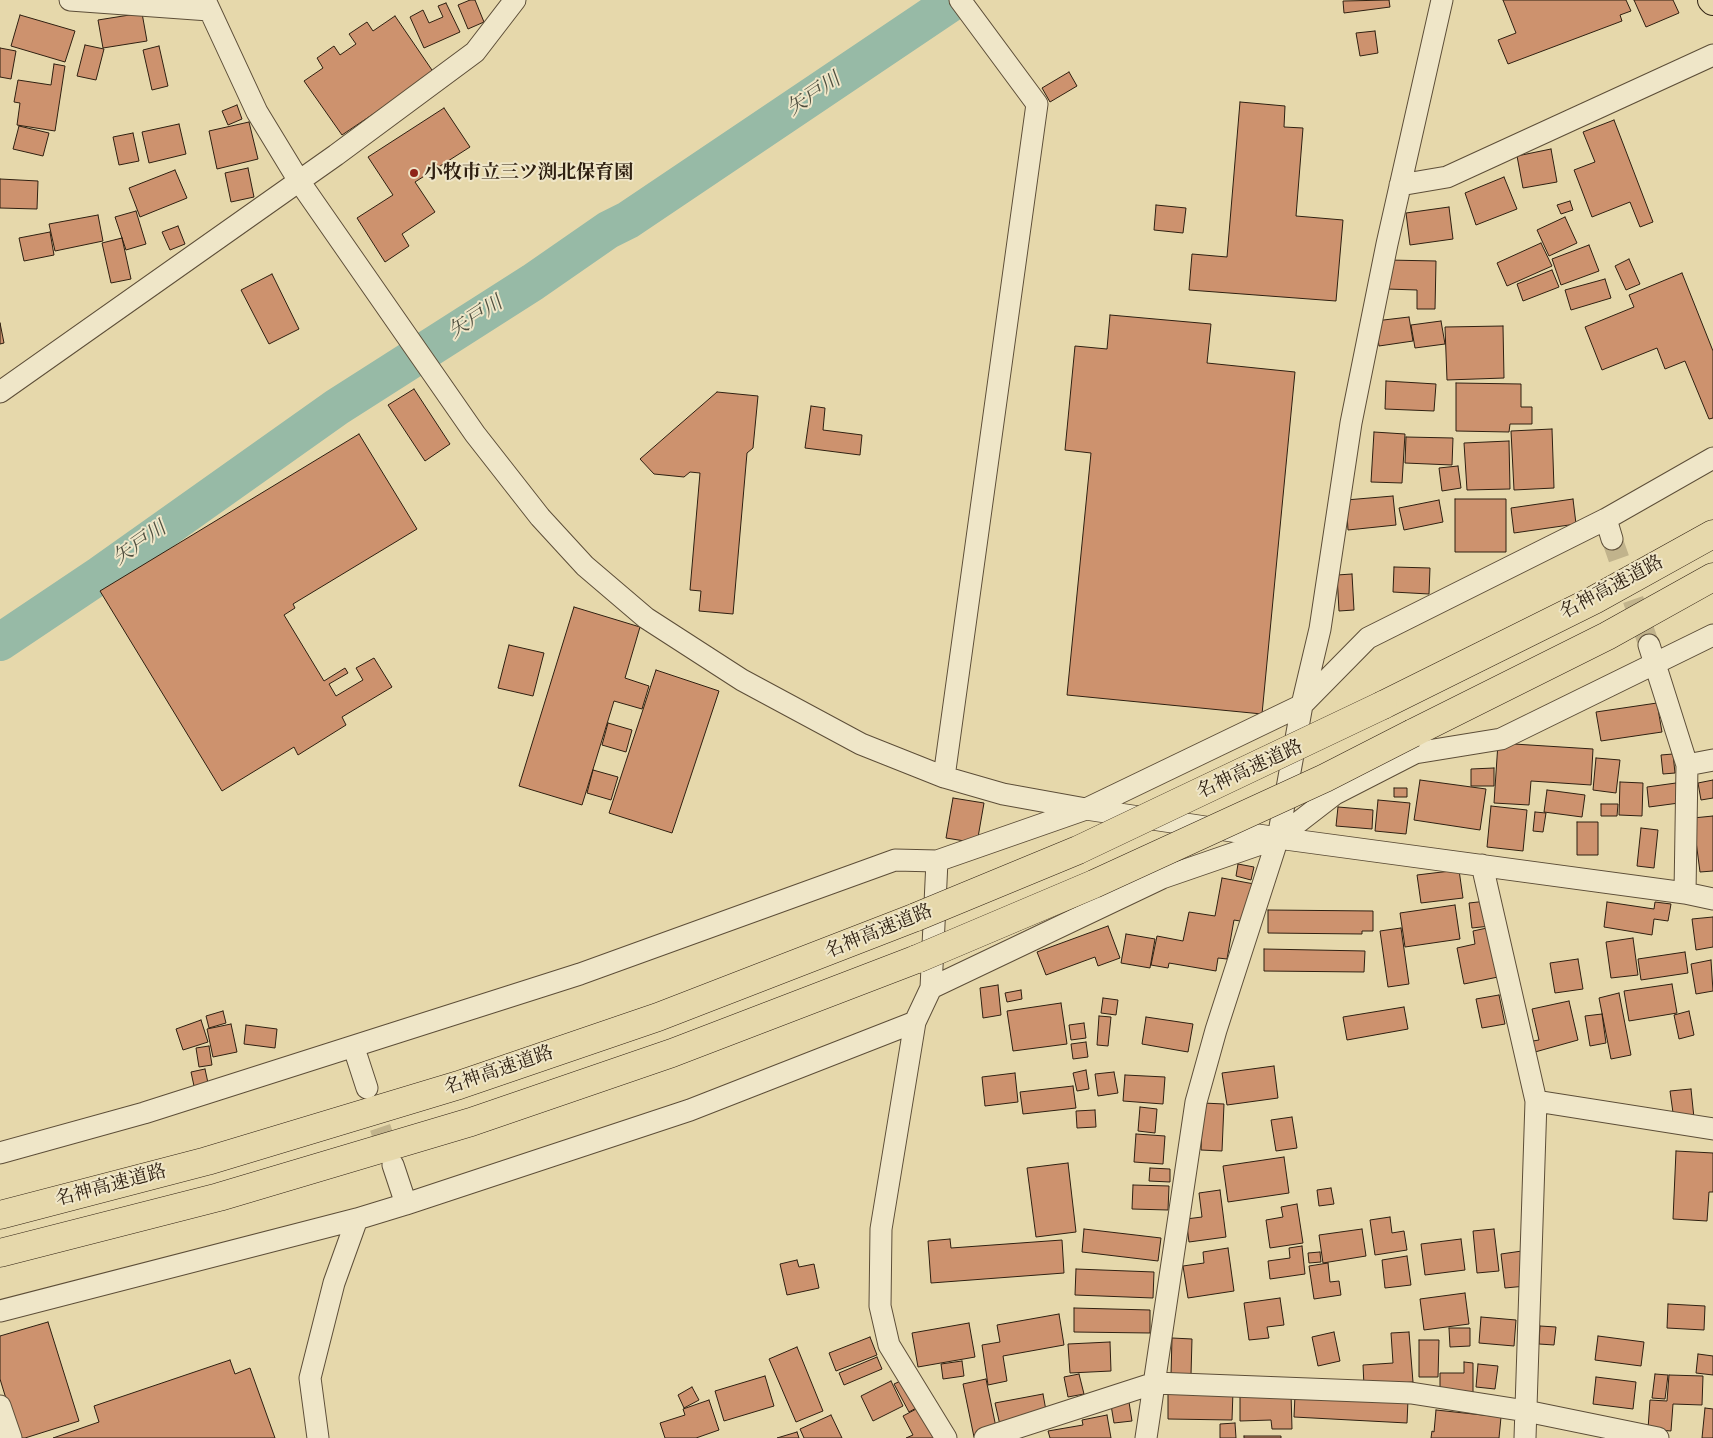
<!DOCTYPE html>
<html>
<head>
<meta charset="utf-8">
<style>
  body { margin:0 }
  canvas { display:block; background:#e6d8ab }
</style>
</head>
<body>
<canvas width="1713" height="1438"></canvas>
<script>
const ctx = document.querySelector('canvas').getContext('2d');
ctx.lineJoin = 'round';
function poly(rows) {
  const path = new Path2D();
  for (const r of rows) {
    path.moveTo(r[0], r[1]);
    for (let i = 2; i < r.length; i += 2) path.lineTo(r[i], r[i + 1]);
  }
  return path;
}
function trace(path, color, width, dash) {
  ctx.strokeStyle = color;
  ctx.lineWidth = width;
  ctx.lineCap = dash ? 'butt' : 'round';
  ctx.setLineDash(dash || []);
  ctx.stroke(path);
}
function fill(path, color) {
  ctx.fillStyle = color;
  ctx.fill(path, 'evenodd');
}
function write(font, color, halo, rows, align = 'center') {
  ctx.font = font + ' Alegreya,"Noto Serif JP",serif';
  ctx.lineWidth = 4;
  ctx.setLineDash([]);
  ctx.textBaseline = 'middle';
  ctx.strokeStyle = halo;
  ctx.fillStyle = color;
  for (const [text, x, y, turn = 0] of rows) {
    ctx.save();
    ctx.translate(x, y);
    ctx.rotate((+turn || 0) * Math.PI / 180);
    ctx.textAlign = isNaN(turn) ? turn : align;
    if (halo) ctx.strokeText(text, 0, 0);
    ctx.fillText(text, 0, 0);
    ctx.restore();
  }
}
trace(poly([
  [0,642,100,575,337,407,533,282,608,230,628,220,955,0]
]), '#97baa6', 38);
const building = poly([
  [470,0,475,0,484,22,468,29,458,5,470,0],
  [1389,0,1390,7,1344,13,1343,1,1389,0],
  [1503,0,1626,0,1631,11,1620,15,1622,21,1508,64,1498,40,1516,33,1503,0],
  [1634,0,1673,0,1679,13,1646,27,1634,0],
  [446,3,460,32,424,48,410,17,423,10,429,23,443,17,438,6,446,3],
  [142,13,147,41,103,48,98,20,142,13],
  [20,15,75,31,65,62,11,46,20,15],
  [395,16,434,73,342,135,304,81,323,68,317,58,334,46,340,55,356,44,349,34,367,22,373,31,395,16],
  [1375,31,1378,53,1360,56,1356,33,1375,31],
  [85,45,104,49,96,80,77,76,85,45],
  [159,46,168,86,152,90,143,50,159,46],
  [0,48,16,51,11,79,0,77,0,48],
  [54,64,65,66,55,131,17,125,20,103,14,102,18,80,51,85,54,64],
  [1069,72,1077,86,1050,102,1042,88,1069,72],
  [1240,102,1285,106,1284,127,1303,128,1296,216,1343,220,1336,301,1189,290,1192,254,1227,257,1240,102],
  [237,105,242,119,228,125,222,111,237,105],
  [444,108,470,147,415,182,435,212,402,234,409,246,385,262,357,218,393,195,368,157,444,108],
  [1614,120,1653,222,1640,227,1630,202,1592,217,1574,170,1595,162,1583,132,1614,120],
  [249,122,258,159,217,169,209,131,249,122],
  [179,124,186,154,149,163,142,132,179,124],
  [19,126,49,133,43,156,13,149,19,126],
  [133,133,139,161,119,165,113,137,133,133],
  [1551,149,1557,182,1523,188,1517,156,1551,149],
  [248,168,254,197,231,202,225,173,248,168],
  [175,170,187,198,140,217,129,188,175,170],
  [1504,177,1517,209,1476,225,1465,193,1504,177],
  [0,179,38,181,37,209,0,208,0,179],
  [1570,201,1573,210,1561,214,1557,205,1570,201],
  [1156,205,1186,208,1183,233,1154,230,1156,205],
  [1449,207,1453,239,1410,245,1406,213,1449,207],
  [136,211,146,244,126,250,115,217,136,211],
  [98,215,103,241,55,251,49,224,98,215],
  [1565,217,1577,243,1549,256,1537,230,1565,217],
  [178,226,185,244,170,250,162,232,178,226],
  [50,232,54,255,24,261,19,238,50,232],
  [122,238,131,279,111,283,102,243,122,238],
  [1541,243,1552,266,1507,286,1497,263,1541,243],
  [1589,245,1599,271,1561,285,1552,259,1589,245],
  [1629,259,1640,284,1626,290,1615,266,1629,259],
  [1388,260,1436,261,1435,309,1417,309,1417,290,1387,289,1388,260],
  [1552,270,1559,287,1523,301,1517,284,1552,270],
  [1682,273,1713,351,1713,418,1709,419,1685,361,1665,369,1657,348,1602,370,1585,327,1634,307,1629,295,1682,273],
  [272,274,299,329,269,344,241,290,272,274],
  [1605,279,1611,298,1571,310,1565,290,1605,279],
  [1110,315,1211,324,1207,363,1295,372,1262,714,1067,695,1091,453,1065,450,1075,346,1107,349,1110,315],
  [1409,317,1413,341,1379,346,1375,321,1409,317],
  [1441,321,1445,344,1415,348,1411,325,1441,321],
  [0,323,4,343,0,344,0,323],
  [1503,326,1504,378,1447,380,1445,327,1503,326],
  [1386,381,1436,384,1434,411,1385,409,1386,381],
  [1456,383,1521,384,1521,407,1532,407,1532,424,1510,424,1509,432,1456,431,1456,383],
  [414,389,450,444,425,461,388,405,414,389],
  [717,392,758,396,753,448,747,453,733,614,699,611,701,591,690,590,700,473,690,472,684,477,654,474,640,459,717,392],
  [811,406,825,408,823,430,862,435,860,455,805,448,811,406],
  [1552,429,1554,488,1514,490,1511,431,1552,429],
  [1374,432,1405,434,1402,483,1371,482,1374,432],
  [359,434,417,529,293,604,295,608,284,615,324,681,345,668,348,673,329,684,336,696,363,680,356,668,374,658,392,687,342,717,346,725,298,755,294,747,222,791,100,591,359,434],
  [1406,437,1453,438,1452,465,1405,463,1406,437],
  [1509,441,1510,489,1467,490,1464,443,1509,441],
  [1458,466,1461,488,1442,491,1439,468,1458,466],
  [1393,496,1396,525,1348,530,1346,500,1393,496],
  [1455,499,1506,499,1506,552,1455,552,1455,499],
  [1573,499,1576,524,1514,533,1511,508,1573,499],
  [1439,500,1443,522,1404,530,1399,508,1439,500],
  [1394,567,1430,568,1429,594,1393,592,1394,567],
  [1352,574,1354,610,1339,611,1337,575,1352,574],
  [574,607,640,627,625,678,649,686,642,709,614,701,582,805,519,786,574,607],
  [509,645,544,653,533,696,498,688,509,645],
  [656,670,719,691,672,833,609,813,656,670],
  [1657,703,1662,732,1601,741,1596,712,1657,703],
  [608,723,632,730,626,752,602,745,608,723],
  [1498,743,1593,749,1591,785,1531,781,1529,805,1494,803,1498,743],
  [1673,754,1675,773,1663,774,1661,755,1673,754],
  [1596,758,1620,760,1616,793,1593,790,1596,758],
  [1494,768,1494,786,1471,786,1471,769,1494,768],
  [593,770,618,777,611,800,587,793,593,770],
  [1420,780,1486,789,1480,830,1414,820,1420,780],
  [1713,780,1713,798,1701,800,1698,783,1713,780],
  [1620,782,1643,783,1642,816,1619,815,1620,782],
  [1676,783,1679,803,1649,807,1647,787,1676,783],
  [1394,788,1407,788,1407,797,1394,797,1394,788],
  [1547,790,1585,795,1582,817,1544,812,1547,790],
  [953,798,984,803,977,843,946,838,953,798],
  [1378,800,1410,803,1406,834,1375,831,1378,800],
  [1601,804,1618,804,1617,816,1601,816,1601,804],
  [1491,806,1527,810,1523,851,1487,847,1491,806],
  [1338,807,1373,810,1372,829,1336,826,1338,807],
  [1535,812,1546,813,1543,832,1533,831,1535,812],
  [1713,816,1713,871,1700,872,1693,818,1713,816],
  [1577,822,1598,822,1598,855,1577,855,1577,822],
  [1641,828,1658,830,1654,868,1637,866,1641,828],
  [1238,864,1254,867,1251,880,1236,876,1238,864],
  [1459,870,1463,898,1421,903,1417,875,1459,870],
  [1222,878,1254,884,1246,922,1234,920,1227,959,1218,958,1216,971,1169,963,1168,968,1151,965,1157,936,1183,941,1189,912,1215,916,1222,878],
  [1487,901,1490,926,1472,928,1469,903,1487,901],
  [1607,902,1654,909,1655,902,1671,904,1668,921,1654,919,1652,935,1604,927,1607,902],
  [1455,905,1460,939,1405,947,1400,913,1455,905],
  [1268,910,1373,911,1373,931,1362,931,1362,934,1268,933,1268,910],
  [1713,917,1713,947,1696,950,1692,919,1713,917],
  [1108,926,1120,958,1098,966,1095,957,1046,975,1037,952,1108,926],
  [1401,928,1409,984,1388,987,1380,931,1401,928],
  [1487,928,1498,977,1464,984,1457,948,1475,944,1473,931,1487,928],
  [1126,934,1155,939,1150,968,1121,963,1126,934],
  [1633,938,1638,975,1611,978,1606,942,1633,938],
  [1264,949,1365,951,1364,972,1264,971,1264,949],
  [1685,952,1688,973,1641,980,1638,959,1685,952],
  [1578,959,1583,989,1555,993,1550,963,1578,959],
  [1711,960,1713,991,1696,994,1691,964,1711,960],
  [1672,984,1677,1013,1629,1021,1624,991,1672,984],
  [998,985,1001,1015,983,1018,980,988,998,985],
  [1021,990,1022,999,1007,1002,1005,993,1021,990],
  [1619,993,1631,1055,1611,1059,1599,998,1619,993],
  [1499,995,1505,1024,1482,1028,1476,999,1499,995],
  [1103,998,1118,1000,1116,1015,1101,1013,1103,998],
  [1569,1001,1578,1040,1535,1052,1533,1041,1539,1040,1532,1009,1569,1001],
  [1061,1003,1067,1044,1013,1051,1007,1011,1061,1003],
  [1404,1007,1408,1029,1347,1040,1343,1017,1404,1007],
  [223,1011,226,1023,209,1028,206,1016,223,1011],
  [1689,1011,1694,1035,1679,1039,1674,1015,1689,1011],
  [1602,1014,1606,1043,1590,1046,1585,1016,1602,1014],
  [1099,1016,1111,1017,1108,1046,1097,1045,1099,1016],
  [1146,1017,1193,1024,1188,1052,1142,1044,1146,1017],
  [201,1020,208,1042,183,1050,176,1029,201,1020],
  [1084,1023,1086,1038,1071,1040,1069,1025,1084,1023],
  [231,1024,237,1052,213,1057,207,1029,231,1024],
  [246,1025,277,1029,275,1048,244,1044,246,1025],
  [1086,1042,1088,1057,1073,1059,1071,1044,1086,1042],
  [209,1046,212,1065,199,1067,196,1048,209,1046],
  [1274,1066,1278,1098,1227,1105,1222,1073,1274,1066],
  [205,1069,208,1083,194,1086,191,1072,205,1069],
  [1086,1070,1089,1089,1077,1091,1073,1073,1086,1070],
  [1114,1072,1118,1093,1098,1096,1095,1074,1114,1072],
  [1015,1073,1018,1102,985,1106,982,1077,1015,1073],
  [1125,1075,1165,1077,1163,1104,1123,1101,1125,1075],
  [1073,1086,1076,1108,1023,1114,1020,1092,1073,1086],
  [1691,1089,1694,1118,1674,1120,1670,1091,1691,1089],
  [1203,1103,1224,1104,1222,1151,1201,1150,1203,1103],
  [1140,1107,1157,1109,1155,1133,1138,1131,1140,1107],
  [1095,1110,1096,1127,1077,1128,1076,1111,1095,1110],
  [1292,1117,1297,1148,1276,1151,1271,1120,1292,1117],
  [1136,1134,1165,1136,1163,1164,1134,1162,1136,1134],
  [1676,1151,1713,1153,1713,1192,1709,1192,1707,1221,1673,1219,1676,1151],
  [1284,1157,1289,1193,1228,1202,1223,1166,1284,1157],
  [1068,1163,1076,1232,1036,1237,1027,1168,1068,1163],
  [1150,1168,1170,1169,1170,1182,1149,1181,1150,1168],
  [1133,1185,1169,1186,1168,1210,1132,1209,1133,1185],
  [1331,1188,1334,1204,1319,1206,1317,1190,1331,1188],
  [1220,1190,1226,1237,1189,1242,1186,1219,1202,1217,1199,1193,1220,1190],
  [1297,1204,1303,1243,1270,1248,1266,1220,1283,1217,1281,1207,1297,1204],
  [1390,1217,1392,1233,1404,1231,1407,1250,1375,1255,1370,1220,1390,1217],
  [1084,1229,1161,1238,1158,1261,1082,1252,1084,1229],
  [1362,1229,1366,1256,1323,1263,1319,1235,1362,1229],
  [1494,1229,1499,1271,1477,1273,1473,1231,1494,1229],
  [950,1239,951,1248,1062,1240,1064,1273,931,1283,928,1241,950,1239],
  [1461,1239,1465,1270,1425,1275,1421,1244,1461,1239],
  [1302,1246,1305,1274,1270,1279,1268,1261,1290,1258,1289,1248,1302,1246],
  [1228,1248,1234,1291,1188,1298,1183,1266,1204,1263,1203,1252,1228,1248],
  [1522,1251,1526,1286,1505,1288,1501,1254,1522,1251],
  [1320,1252,1321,1262,1309,1263,1308,1253,1320,1252],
  [1407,1256,1411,1285,1385,1288,1382,1260,1407,1256],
  [797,1260,799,1267,814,1264,819,1288,787,1295,780,1264,797,1260],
  [1328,1263,1330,1282,1339,1281,1341,1295,1314,1299,1309,1266,1328,1263],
  [1076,1269,1154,1272,1153,1298,1075,1295,1076,1269],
  [1465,1293,1469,1324,1424,1330,1420,1299,1465,1293],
  [1280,1298,1284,1325,1267,1327,1269,1338,1249,1340,1244,1303,1280,1298],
  [1668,1304,1705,1306,1704,1330,1667,1328,1668,1304],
  [1074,1308,1150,1310,1150,1333,1074,1332,1074,1308],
  [1059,1314,1064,1345,1003,1356,1007,1381,988,1385,982,1345,1000,1342,997,1325,1059,1314],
  [1481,1317,1516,1320,1514,1346,1479,1343,1481,1317],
  [48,1322,79,1421,25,1438,18,1438,0,1379,0,1336,48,1322],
  [969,1323,975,1357,918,1367,912,1333,969,1323],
  [1540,1326,1556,1327,1554,1345,1539,1344,1540,1326],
  [1449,1328,1470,1328,1470,1346,1450,1347,1449,1328],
  [1334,1332,1340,1361,1318,1366,1312,1337,1334,1332],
  [1409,1332,1413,1382,1364,1386,1363,1365,1393,1363,1391,1333,1409,1332],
  [1598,1336,1644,1342,1641,1366,1595,1360,1598,1336],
  [870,1337,877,1355,836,1371,829,1353,870,1337],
  [1172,1338,1192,1339,1191,1375,1171,1375,1172,1338],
  [1419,1340,1439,1340,1438,1377,1419,1377,1419,1340],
  [1110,1342,1111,1371,1070,1373,1068,1344,1110,1342],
  [797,1347,823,1411,796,1422,769,1359,797,1347],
  [1698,1354,1713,1356,1713,1375,1696,1373,1698,1354],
  [877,1357,882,1369,844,1385,839,1373,877,1357],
  [230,1360,235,1374,250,1368,275,1438,53,1438,99,1422,94,1406,230,1360],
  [962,1361,964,1376,943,1379,941,1364,962,1361],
  [1464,1362,1473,1363,1473,1393,1440,1392,1440,1373,1464,1373,1464,1362],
  [1478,1364,1498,1366,1495,1389,1476,1387,1478,1364],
  [1079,1374,1084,1394,1068,1397,1064,1377,1079,1374],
  [1655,1374,1668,1375,1665,1399,1652,1398,1655,1374],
  [1669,1375,1703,1376,1702,1405,1673,1404,1671,1431,1648,1429,1650,1400,1667,1401,1669,1375],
  [765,1376,774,1406,724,1421,715,1391,765,1376],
  [1596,1377,1636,1382,1633,1409,1593,1404,1596,1377],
  [905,1379,918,1407,909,1412,894,1384,905,1379],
  [986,1379,997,1432,974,1437,963,1384,986,1379],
  [891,1381,903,1406,873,1421,861,1396,891,1381],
  [692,1387,699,1400,684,1408,678,1395,692,1387],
  [1168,1390,1233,1391,1232,1420,1168,1419,1168,1390],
  [1291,1393,1292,1429,1272,1429,1271,1420,1240,1421,1240,1394,1291,1393],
  [1043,1394,1047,1416,1000,1425,995,1403,1043,1394],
  [1295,1395,1408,1400,1407,1423,1294,1417,1295,1395],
  [709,1400,719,1430,696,1438,665,1438,660,1423,685,1415,683,1409,709,1400],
  [1129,1402,1132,1421,1114,1423,1111,1405,1129,1402],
  [918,1408,934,1438,906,1438,913,1435,903,1416,918,1408],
  [1705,1408,1713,1409,1713,1438,1702,1438,1705,1408],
  [1436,1410,1501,1417,1499,1438,1431,1438,1432,1431,1434,1432,1436,1410],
  [831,1415,842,1438,804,1438,800,1429,831,1415],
  [1107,1415,1111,1438,1050,1438,1048,1431,1083,1425,1082,1420,1107,1415],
  [1235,1423,1236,1438,1220,1438,1220,1424,1235,1423],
  [797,1432,799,1438,777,1438,797,1432],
  [1244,1436,1281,1436,1281,1438,1244,1438,1244,1436]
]);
fill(building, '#cd926e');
trace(building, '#2f2011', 1);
trace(poly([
  [1612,539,1649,645],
  [370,1097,391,1160]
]), '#c1b38c', 21, [21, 11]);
const minor = poly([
  [70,0,209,10],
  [205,0,257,112,299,181,475,434,540,517,585,566,646,618,742,680,861,744,944,777,1003,794,1086,809,1278,838,1685,893,1713,899],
  [1400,185,1447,177,1713,55],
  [0,392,336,155,475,52,515,0],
  [1606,519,1612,539],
  [1649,645,1687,765,1685,893],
  [1687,765,1713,760],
  [944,777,1037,104,960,0],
  [1482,865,1536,1101,1525,1438],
  [931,988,937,861],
  [354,1048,367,1088],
  [1536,1101,1713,1129],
  [0,1153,144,1113,580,974,895,860,937,861,1086,809,1302,705,1368,638,1606,519,1713,458],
  [393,1165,406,1204],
  [0,1311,357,1219,406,1204,690,1110,915,1022],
  [0,1406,11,1438],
  [318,1438,310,1378,334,1283,357,1219],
  [946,1438,889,1345,880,1306,881,1229,915,1022,931,988,1162,878,1278,838,1335,794,1415,753,1501,739,1713,635],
  [985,1438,1155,1383,1411,1393,1526,1411,1658,1438],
  [1146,1438,1196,1102,1216,1030,1278,838,1302,705,1320,629,1351,423,1387,244,1442,0]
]);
const major = poly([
  [1711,0,1713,2]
]);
const highway = poly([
  [1383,705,1594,600,1713,534],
  [1413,733,1607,636,1713,577],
  [0,1215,207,1161,459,1085,658,1017,916,917],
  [0,1253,219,1197,471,1122,672,1053,917,959]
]);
trace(minor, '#5d4e38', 23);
trace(major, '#2f2011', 28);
trace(highway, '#2f2011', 29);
trace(minor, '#efe6c8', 21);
trace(major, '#e6d8ab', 26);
trace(highway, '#e6d8ab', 28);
const highwayBridge = poly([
  [916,917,1078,850,1383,705],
  [917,959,1094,884,1325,778,1413,733]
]);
trace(highwayBridge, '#2f2011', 29, []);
trace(highwayBridge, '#e6d8ab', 28);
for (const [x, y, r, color] of [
  [414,173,5,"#8f2418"]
]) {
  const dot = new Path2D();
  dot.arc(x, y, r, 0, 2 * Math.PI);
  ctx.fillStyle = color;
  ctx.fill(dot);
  trace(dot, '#efe6c8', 2);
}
write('bold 19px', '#2f2011', '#efe6c8', [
  ["小牧市立三ツ渕北保育園",424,173]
], 'left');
write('19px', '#2f2011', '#efe6c8', [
  ["名神高速道路",1612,588,-28],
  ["名神高速道路",1250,770,-25],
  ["名神高速道路",879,932,-22],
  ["名神高速道路",499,1071,-19],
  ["名神高速道路",111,1186,-15]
]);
write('italic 20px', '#4e4e3e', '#efe6c8', [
  ["矢戸川",814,95,-34],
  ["矢戸川",476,318,-33],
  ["矢戸川",140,544,-35]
]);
</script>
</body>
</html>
